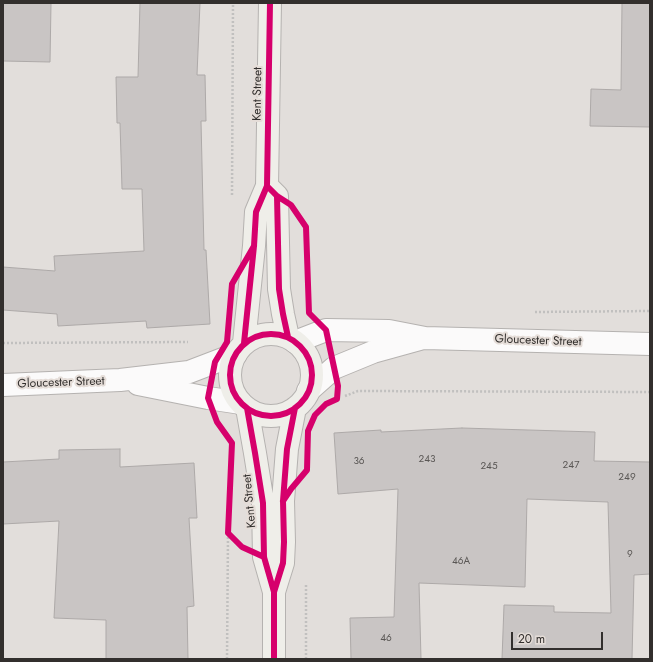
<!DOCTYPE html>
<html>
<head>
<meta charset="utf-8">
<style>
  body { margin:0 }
  #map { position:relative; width:653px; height:662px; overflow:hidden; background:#e2dedb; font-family:Jost,sans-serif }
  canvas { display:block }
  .frame { position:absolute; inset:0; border:4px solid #322f2d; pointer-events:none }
  .scale { position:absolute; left:511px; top:632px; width:92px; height:18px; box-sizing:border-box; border:2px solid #322f2d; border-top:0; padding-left:5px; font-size:12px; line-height:14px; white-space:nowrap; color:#322f2d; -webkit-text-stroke:3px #e5ddd8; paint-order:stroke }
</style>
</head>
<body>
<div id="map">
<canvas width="653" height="662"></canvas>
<div class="frame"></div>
<div class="scale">20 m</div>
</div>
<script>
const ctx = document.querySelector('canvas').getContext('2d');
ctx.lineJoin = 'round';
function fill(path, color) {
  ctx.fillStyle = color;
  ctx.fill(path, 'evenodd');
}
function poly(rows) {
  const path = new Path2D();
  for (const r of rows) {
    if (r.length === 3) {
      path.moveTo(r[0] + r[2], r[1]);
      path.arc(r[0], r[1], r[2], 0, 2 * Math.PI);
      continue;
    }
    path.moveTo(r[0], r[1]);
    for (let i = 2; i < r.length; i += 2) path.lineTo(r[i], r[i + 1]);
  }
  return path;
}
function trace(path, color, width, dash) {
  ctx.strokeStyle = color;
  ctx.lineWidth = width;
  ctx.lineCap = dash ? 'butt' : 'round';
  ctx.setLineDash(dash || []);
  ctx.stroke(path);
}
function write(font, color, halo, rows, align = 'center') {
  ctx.font = font + ' Jost,sans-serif';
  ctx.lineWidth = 4;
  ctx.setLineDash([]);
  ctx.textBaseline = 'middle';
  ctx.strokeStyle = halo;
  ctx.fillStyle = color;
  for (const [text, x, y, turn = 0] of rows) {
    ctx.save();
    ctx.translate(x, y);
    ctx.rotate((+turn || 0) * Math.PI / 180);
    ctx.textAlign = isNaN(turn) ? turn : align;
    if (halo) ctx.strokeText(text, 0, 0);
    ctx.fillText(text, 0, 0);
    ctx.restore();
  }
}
const building = poly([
  [3,3,51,3,50,62,3,61,3,3],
  [140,3,200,3,197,75,205,75,206,121,201,121,204,250,206,250,210,324,147,328,146,321,58,326,57,314,3,310,3,267,55,271,54,256,144,251,142,189,122,189,120,123,117,123,116,77,138,77,140,3],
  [622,3,650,3,650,127,590,126,591,89,621,90,622,3],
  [462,428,595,432,594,461,650,462,650,574,634,575,632,659,502,659,504,605,554,606,554,612,611,613,608,502,527,499,525,587,419,583,421,659,351,659,350,618,394,617,398,489,338,494,334,433,381,430,381,432,462,428],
  [120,449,120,467,194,463,197,518,189,518,194,606,187,607,188,659,106,659,106,620,54,618,59,521,3,524,3,462,59,459,59,450,120,449]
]);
fill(building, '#c9c5c4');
trace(building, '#ada9a8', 1);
const minor = poly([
  [138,384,208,398,241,403],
  [3,385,120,380,189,372,236,354]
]);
const tertiary = poly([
  [295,342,326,330,389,331,425,338,650,344],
  [308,391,334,368,373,352,420,339]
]);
const secondary = poly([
  [267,186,277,196,279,289,283,314,288,337],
  [271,375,41],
  [244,343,254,246,256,212,267,186,270,3],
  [247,408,255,453,263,503,264,557,274,592,274,659],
  [274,592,283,563,284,542,283,501,287,449,295,408]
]);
trace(minor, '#b5b2b0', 24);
trace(tertiary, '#b5b2b0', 24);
trace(secondary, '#b5b2b0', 24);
trace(poly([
  [232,195,233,3],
  [535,312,650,311],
  [3,343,188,342],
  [345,396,358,391,650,392],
  [227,659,228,533],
  [306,659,306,584]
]), '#c1c0bf', 2.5, [2, 2]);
trace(minor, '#fbfafa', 22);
trace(tertiary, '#fbfafa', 22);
trace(secondary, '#efeee9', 22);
trace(poly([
  [267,186,277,196,291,205,306,227,309,313,326,330,338,386,337,399,326,404,315,415,308,431,307,470,291,489,283,501],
  [277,196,279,289,283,314,288,337],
  [254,246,232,284,227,342,215,362,208,398,217,422,232,443,228,533,242,547,264,557],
  [271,375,41],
  [244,343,254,246,256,212,267,186,270,3],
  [247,408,255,453,263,503,264,557,274,592,274,659],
  [274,592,283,563,284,542,283,501,287,449,295,408]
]), '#d6006c', 6);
write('10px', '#5a5755', null, [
  ["243",427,460],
  ["36",359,462],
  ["247",571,466],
  ["245",489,467],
  ["249",627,478],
  ["9",630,555],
  ["46A",461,562],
  ["46",386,639]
]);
write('12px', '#322f2d', '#e5ddd8', [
  ["Kent Street",258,94,-89],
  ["Gloucester Street",538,341,2],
  ["Gloucester Street",61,383,-2],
  ["Kent Street",250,501,-95]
]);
</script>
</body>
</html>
